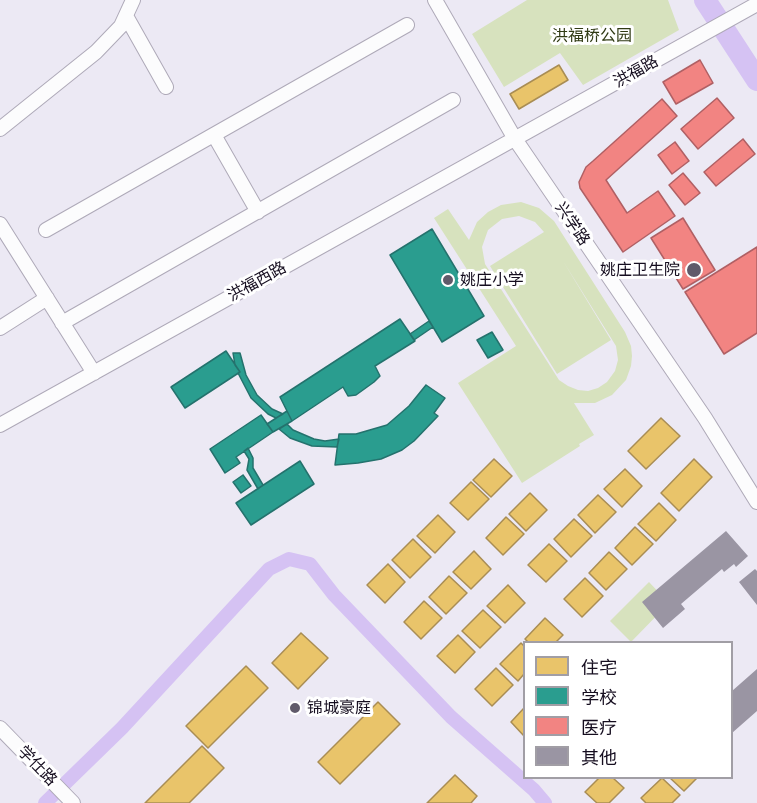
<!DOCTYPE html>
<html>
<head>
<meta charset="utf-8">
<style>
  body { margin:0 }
  #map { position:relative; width:757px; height:803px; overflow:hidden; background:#ece9f4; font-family:"Noto Sans","Noto Sans SC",sans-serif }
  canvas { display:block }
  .legend { position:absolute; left:523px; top:641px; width:210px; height:138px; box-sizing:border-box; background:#fff; border:2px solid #a19ea5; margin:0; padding:8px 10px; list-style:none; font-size:18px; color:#150d1f }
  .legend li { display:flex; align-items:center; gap:12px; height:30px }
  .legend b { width:30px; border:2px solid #a19ea5 }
</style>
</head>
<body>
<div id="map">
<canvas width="757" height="803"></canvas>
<ul class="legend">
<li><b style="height:16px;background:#e9c46a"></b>住宅</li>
<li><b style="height:16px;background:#2a9d8f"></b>学校</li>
<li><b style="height:16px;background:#f28482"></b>医疗</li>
<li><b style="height:16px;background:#9a95a3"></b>其他</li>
</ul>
</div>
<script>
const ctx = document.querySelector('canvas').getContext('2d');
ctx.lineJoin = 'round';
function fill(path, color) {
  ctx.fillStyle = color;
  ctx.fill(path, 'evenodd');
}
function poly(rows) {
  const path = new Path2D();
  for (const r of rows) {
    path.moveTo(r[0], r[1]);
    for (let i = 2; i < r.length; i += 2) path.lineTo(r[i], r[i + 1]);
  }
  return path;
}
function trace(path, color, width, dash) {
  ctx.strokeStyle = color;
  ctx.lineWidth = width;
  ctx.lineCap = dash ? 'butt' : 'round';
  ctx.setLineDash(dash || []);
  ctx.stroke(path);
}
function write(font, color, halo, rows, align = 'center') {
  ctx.font = font + ' "Noto Sans","Noto Sans SC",sans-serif';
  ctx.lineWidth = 6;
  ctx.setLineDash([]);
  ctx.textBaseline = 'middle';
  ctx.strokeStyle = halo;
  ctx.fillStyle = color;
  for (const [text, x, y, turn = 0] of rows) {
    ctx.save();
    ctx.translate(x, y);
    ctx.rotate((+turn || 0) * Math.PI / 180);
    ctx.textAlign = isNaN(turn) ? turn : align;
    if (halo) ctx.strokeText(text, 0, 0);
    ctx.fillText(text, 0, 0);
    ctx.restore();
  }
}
fill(poly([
  [527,0,668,0,679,30,583,85,560,53,504,87,472,34],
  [521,202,539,208,554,221,625,332,631,346,632,356,631,366,626,380,612,395,595,403,574,403,594,435,579,444,580,446,522,483,458,383,516,346,434,218,448,209,469,240,477,222,488,212,501,205],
  [519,216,535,222,544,232,490,266,557,374,611,340,563,261,616,346,618,360,615,371,607,382,598,388,588,391,578,390,568,386,559,380,485,264,482,247,488,230,502,219],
  [649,582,669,603,631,642,610,621]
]), '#d7e2be');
const homes = poly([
  [559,65,568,80,519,109,510,94,559,65],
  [661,418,680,436,646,469,628,451,661,418],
  [494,459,512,476,491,497,473,480,494,459],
  [694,459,712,477,679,511,661,493,694,459],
  [625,469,642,486,622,507,604,489,625,469],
  [471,482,489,499,468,520,450,503,471,482],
  [530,493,547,510,526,531,509,514,530,493],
  [598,495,616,512,595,533,578,515,598,495],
  [659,503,676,520,656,541,638,524,659,503],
  [438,515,455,532,435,553,417,536,438,515],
  [506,517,524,534,503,555,486,538,506,517],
  [574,519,592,536,571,557,554,539,574,519],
  [635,527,653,544,632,565,615,548,635,527],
  [413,539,431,557,410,578,392,560,413,539],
  [549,544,567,561,546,582,528,565,549,544],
  [474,551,491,569,471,589,453,572,474,551],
  [609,552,627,569,606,590,589,573,609,552],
  [388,564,405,582,385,603,367,585,388,564],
  [449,576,467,593,446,614,429,597,449,576],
  [585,578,603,596,582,617,564,599,585,578],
  [508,585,525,603,505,623,487,606,508,585],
  [424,601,442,618,421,639,404,622,424,601],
  [483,610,501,627,480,648,462,631,483,610],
  [545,618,563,635,556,642,528,642,525,639,545,618],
  [301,633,328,658,298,689,272,663,301,633],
  [458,635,475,652,455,673,437,656,458,635],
  [521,643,524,646,524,674,518,681,500,664,521,643],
  [246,666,268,688,208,748,186,726,246,666],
  [496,668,513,685,492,706,475,689,496,668],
  [378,702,400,724,340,784,318,762,378,702],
  [524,708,524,736,511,722,524,708],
  [202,746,224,768,189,803,145,803,202,746],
  [455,775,477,796,471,803,427,803,455,775],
  [599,778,613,778,624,788,609,803,597,803,585,792,599,778],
  [662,778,680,795,672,803,646,803,641,798,662,778],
  [670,778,697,778,684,791,670,778]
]);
fill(homes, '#e9c46a');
trace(homes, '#a98d54', 1.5);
const schools = poly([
  [432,229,484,316,442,342,390,255,432,229],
  [400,319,415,341,375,366,380,376,374,382,356,395,348,396,343,387,292,421,280,397,400,319],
  [429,321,433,327,414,340,410,334,429,321],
  [492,332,503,350,488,358,477,340,492,332],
  [226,351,240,372,185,408,171,387,226,351],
  [233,353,240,353,246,375,257,395,272,409,283,414,276,418,268,414,251,398,238,373,240,372,235,365,233,353],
  [426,385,445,398,434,413,438,416,414,441,402,450,381,459,358,463,335,465,339,434,356,434,387,425,409,406,426,385],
  [287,411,292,421,273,432,267,424,287,411],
  [261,415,273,432,236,457,240,463,225,473,210,449,261,415],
  [287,424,293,430,314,439,325,441,339,439,337,447,312,446,290,438,279,429,287,424],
  [248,448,253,458,253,468,263,485,258,489,247,470,249,459,244,451,248,448],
  [300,461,314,484,251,525,236,503,300,461],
  [243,475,251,486,241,493,233,482,243,475]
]);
fill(schools, '#2a9d8f');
trace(schools, '#24726d', 1.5);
const health = poly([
  [700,60,713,83,676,104,663,82,700,60],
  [717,98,734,118,698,149,681,129,717,98],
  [662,99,677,116,606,180,627,213,658,191,675,216,623,252,580,188,579,182,586,167,593,161,662,99],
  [743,139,755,154,716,186,704,172,743,139],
  [675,142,689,161,672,174,658,155,675,142],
  [683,173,700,193,685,205,669,185,683,173],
  [683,218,715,270,683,289,651,238,683,218],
  [757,247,757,333,724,354,685,292,757,247]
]);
fill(health, '#f28482');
trace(health, '#b06064', 1.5);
trace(poly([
  [45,803,122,728,269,569,289,559,310,564,334,595,451,717,534,790,545,803]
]), '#d5c2f3', 14);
trace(poly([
  [705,0,757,80]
]), '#d5c2f3', 22);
fill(poly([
  [726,531,748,556,736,567,734,564,724,572,722,569,681,604,685,609,663,628,642,602],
  [755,569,757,571,757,605,739,582],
  [757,669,757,711,732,733,732,691]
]), '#9a95a3');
const minor = poly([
  [435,0,515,139,705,418,757,502],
  [126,16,166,87],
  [0,129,96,52,121,26,133,0],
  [214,135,258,212],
  [0,224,94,373],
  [46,230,407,25],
  [62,323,453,100],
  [0,328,47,298],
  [0,425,757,4],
  [0,728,73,803]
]);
trace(minor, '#aea9b8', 16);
trace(minor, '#fcfcfd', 14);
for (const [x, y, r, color] of [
  [694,270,8,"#605a6a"],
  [448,280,6,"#605a6a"],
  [295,708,6,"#605a6a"]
]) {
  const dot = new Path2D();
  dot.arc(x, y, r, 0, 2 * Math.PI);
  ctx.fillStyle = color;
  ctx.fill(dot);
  trace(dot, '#fff', 2);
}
write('16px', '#303a14', '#fff', [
  ["洪福桥公园",592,36]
]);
write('16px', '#150d1f', '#fff', [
  ["洪福路",636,72,-29],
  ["兴学路",572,224,56],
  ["洪福西路",257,282,-29],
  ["学仕路",37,766,46]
]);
write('16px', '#150d1f', '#fff', [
  ["姚庄卫生院",680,270,"right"],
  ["姚庄小学",460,280],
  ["锦城豪庭",307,708]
], 'left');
</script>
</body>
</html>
